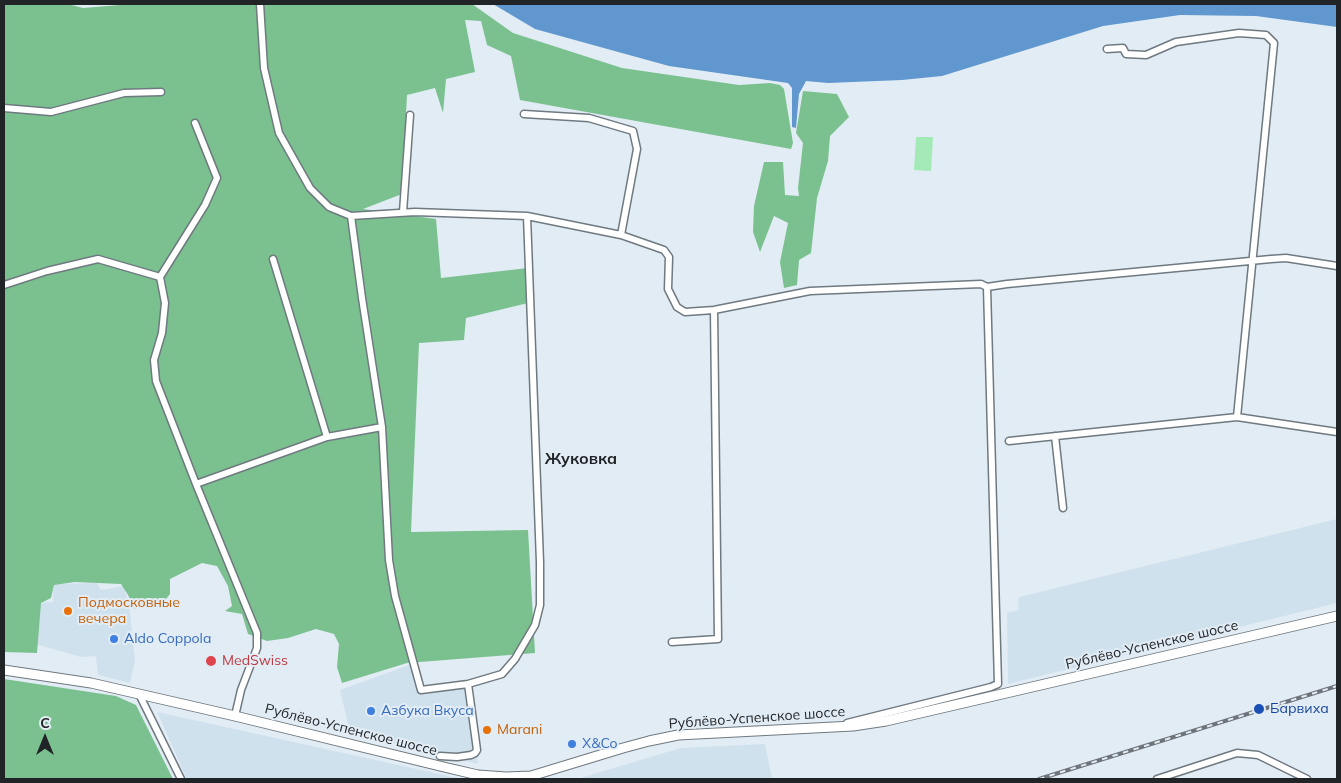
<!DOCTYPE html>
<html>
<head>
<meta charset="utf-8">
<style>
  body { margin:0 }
  #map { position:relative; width:1341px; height:783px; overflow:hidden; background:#e2ecf4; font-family:Mulish,sans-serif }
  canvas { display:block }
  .frame { position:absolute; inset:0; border:5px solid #212427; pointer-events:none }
  .north { position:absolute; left:20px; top:713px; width:50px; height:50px; -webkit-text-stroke:4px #e2ecf4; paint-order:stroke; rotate:0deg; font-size:14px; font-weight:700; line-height:20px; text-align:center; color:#212427 }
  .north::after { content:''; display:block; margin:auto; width:18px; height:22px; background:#212427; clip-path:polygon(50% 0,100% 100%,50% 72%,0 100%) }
</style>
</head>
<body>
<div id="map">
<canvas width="1341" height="783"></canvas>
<div class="frame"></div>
<div class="north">С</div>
</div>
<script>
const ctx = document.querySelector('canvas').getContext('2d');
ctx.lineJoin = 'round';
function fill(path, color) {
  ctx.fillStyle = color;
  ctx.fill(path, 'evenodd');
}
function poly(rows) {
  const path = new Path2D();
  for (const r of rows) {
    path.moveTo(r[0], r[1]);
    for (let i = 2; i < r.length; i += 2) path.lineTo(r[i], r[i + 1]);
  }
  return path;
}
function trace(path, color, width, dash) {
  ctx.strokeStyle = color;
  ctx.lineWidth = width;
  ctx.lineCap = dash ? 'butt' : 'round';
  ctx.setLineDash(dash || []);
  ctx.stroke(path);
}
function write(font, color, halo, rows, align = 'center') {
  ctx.font = font + ' Mulish,sans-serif';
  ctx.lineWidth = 4;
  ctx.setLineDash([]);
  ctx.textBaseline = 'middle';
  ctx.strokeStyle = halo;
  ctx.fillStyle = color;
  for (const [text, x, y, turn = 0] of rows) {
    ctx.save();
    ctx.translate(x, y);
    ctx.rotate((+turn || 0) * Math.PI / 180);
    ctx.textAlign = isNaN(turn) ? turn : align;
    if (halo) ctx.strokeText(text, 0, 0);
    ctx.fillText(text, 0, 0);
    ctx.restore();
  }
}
fill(poly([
  [1337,519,1337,603,1008,684,1007,613,1018,610,1019,597],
  [97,583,101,590,124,586,130,612,135,661,130,683,98,675,96,656,81,657,35,644,37,603,53,602,54,584],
  [412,664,419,694,467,688,478,764,350,732,340,690],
  [157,712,462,779,187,779],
  [765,744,772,779,577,779,681,748]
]), '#d0e1ee');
fill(poly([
  [916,137,933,137,931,171,914,170]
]), '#a4eab7');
fill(poly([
  [4,4,68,4,83,8,132,4,472,4,513,33,622,68,739,85,770,83,780,85,784,89,793,143,791,149,520,100,511,56,487,45,481,21,465,20,475,72,446,79,443,113,435,88,407,95,402,194,363,209,436,219,441,278,528,268,528,303,466,318,464,340,419,343,411,532,528,530,535,653,407,663,342,683,337,667,339,644,334,634,316,629,288,638,267,641,248,634,242,614,225,611,232,606,228,586,217,566,202,563,170,579,170,594,162,604,135,609,128,595,121,584,75,582,54,585,51,598,41,603,37,653,4,652],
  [803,91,837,94,849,117,830,136,828,161,817,198,811,253,799,260,797,285,784,288,780,262,788,223,774,216,760,252,753,232,754,206,764,162,783,162,785,195,799,196,798,188,803,143,796,133],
  [4,679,116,696,136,705,173,779,4,779]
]), '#7bc18f');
fill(poly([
  [493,4,1337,4,1337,27,1256,16,1180,15,1103,26,942,76,902,80,828,83,806,81,799,94,796,128,792,127,792,88,788,83,669,66,535,29]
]), '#6097cf');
const street = poly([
  [260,4,264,68,279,133,310,188,329,207,351,216,362,298,382,427,389,560,395,596,421,690,468,684,502,674,515,659,535,625,540,605,540,562,527,216],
  [1107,49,1123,48,1126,54,1146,55,1176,42,1239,33,1266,35,1274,43,1237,417],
  [4,108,51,112,124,93,161,92],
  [524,114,589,118,633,131,637,149,621,235],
  [195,123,217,178,205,205,160,277,165,303,162,333,154,360,156,381,196,484,257,633,257,648,241,690,235,716],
  [403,212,410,115],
  [351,216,415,212,527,216,621,235,664,250,669,257,668,289,677,307,685,312,714,310,810,291,981,284,987,287,1007,284,1271,259,1286,258,1337,266],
  [4,285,47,271,98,259,160,277],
  [1055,436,1063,508],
  [327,437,382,427],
  [1009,441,1237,417,1337,432],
  [196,484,327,437,273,259],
  [672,642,718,639,714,310],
  [139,694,181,779],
  [847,723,991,687,998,684,987,287],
  [440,756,457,757,471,755,475,753,477,750,468,684],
  [1157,779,1237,753,1258,755,1307,779]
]);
const secondary = poly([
  [4,670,91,683,235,716,448,768,478,775,506,777,531,776,623,748,649,741,678,735,853,726,886,721,1337,616]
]);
trace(street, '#6f7980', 9);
trace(secondary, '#6f7980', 11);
trace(street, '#fff', 6);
trace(secondary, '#fff', 9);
const rail = poly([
  [1039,779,1337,686]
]);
trace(rail, '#6e7479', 4);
trace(rail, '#e2ecf4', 2, [5.5]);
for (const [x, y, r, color] of [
  [68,611,5,"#e8710a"],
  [114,639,5,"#3f7fe0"],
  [211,661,6,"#e0444e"],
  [1259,709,6,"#1a4fb4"],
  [371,711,5,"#3f7fe0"],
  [487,730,5,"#e8710a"],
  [572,744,5,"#3f7fe0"]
]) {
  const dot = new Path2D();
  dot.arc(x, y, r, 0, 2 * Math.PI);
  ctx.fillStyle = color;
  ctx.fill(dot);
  trace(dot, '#e2ecf4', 2);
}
write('14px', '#c56008', '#e2ecf4', [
  ["Подмосковные",78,603],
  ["вечера",78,619],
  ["Marani",497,730]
], 'left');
write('14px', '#366cbe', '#e2ecf4', [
  ["Aldo Coppola",124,639],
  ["Азбука Вкуса",381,711],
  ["X&Co",582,744]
], 'left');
write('14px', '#212427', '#e2ecf4', [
  ["Рублёво-Успенское шоссе",1152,645,-13],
  ["Рублёво-Успенское шоссе",757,718,-4],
  ["Рублёво-Успенское шоссе",351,730,14]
]);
write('14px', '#be3a42', '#e2ecf4', [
  ["MedSwiss",222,661]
], 'left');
write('14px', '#164399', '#e2ecf4', [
  ["Барвиха",1270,709]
], 'left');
write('bold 16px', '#212427', '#e2ecf4', [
  ["Жуковка",581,459]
]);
</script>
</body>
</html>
